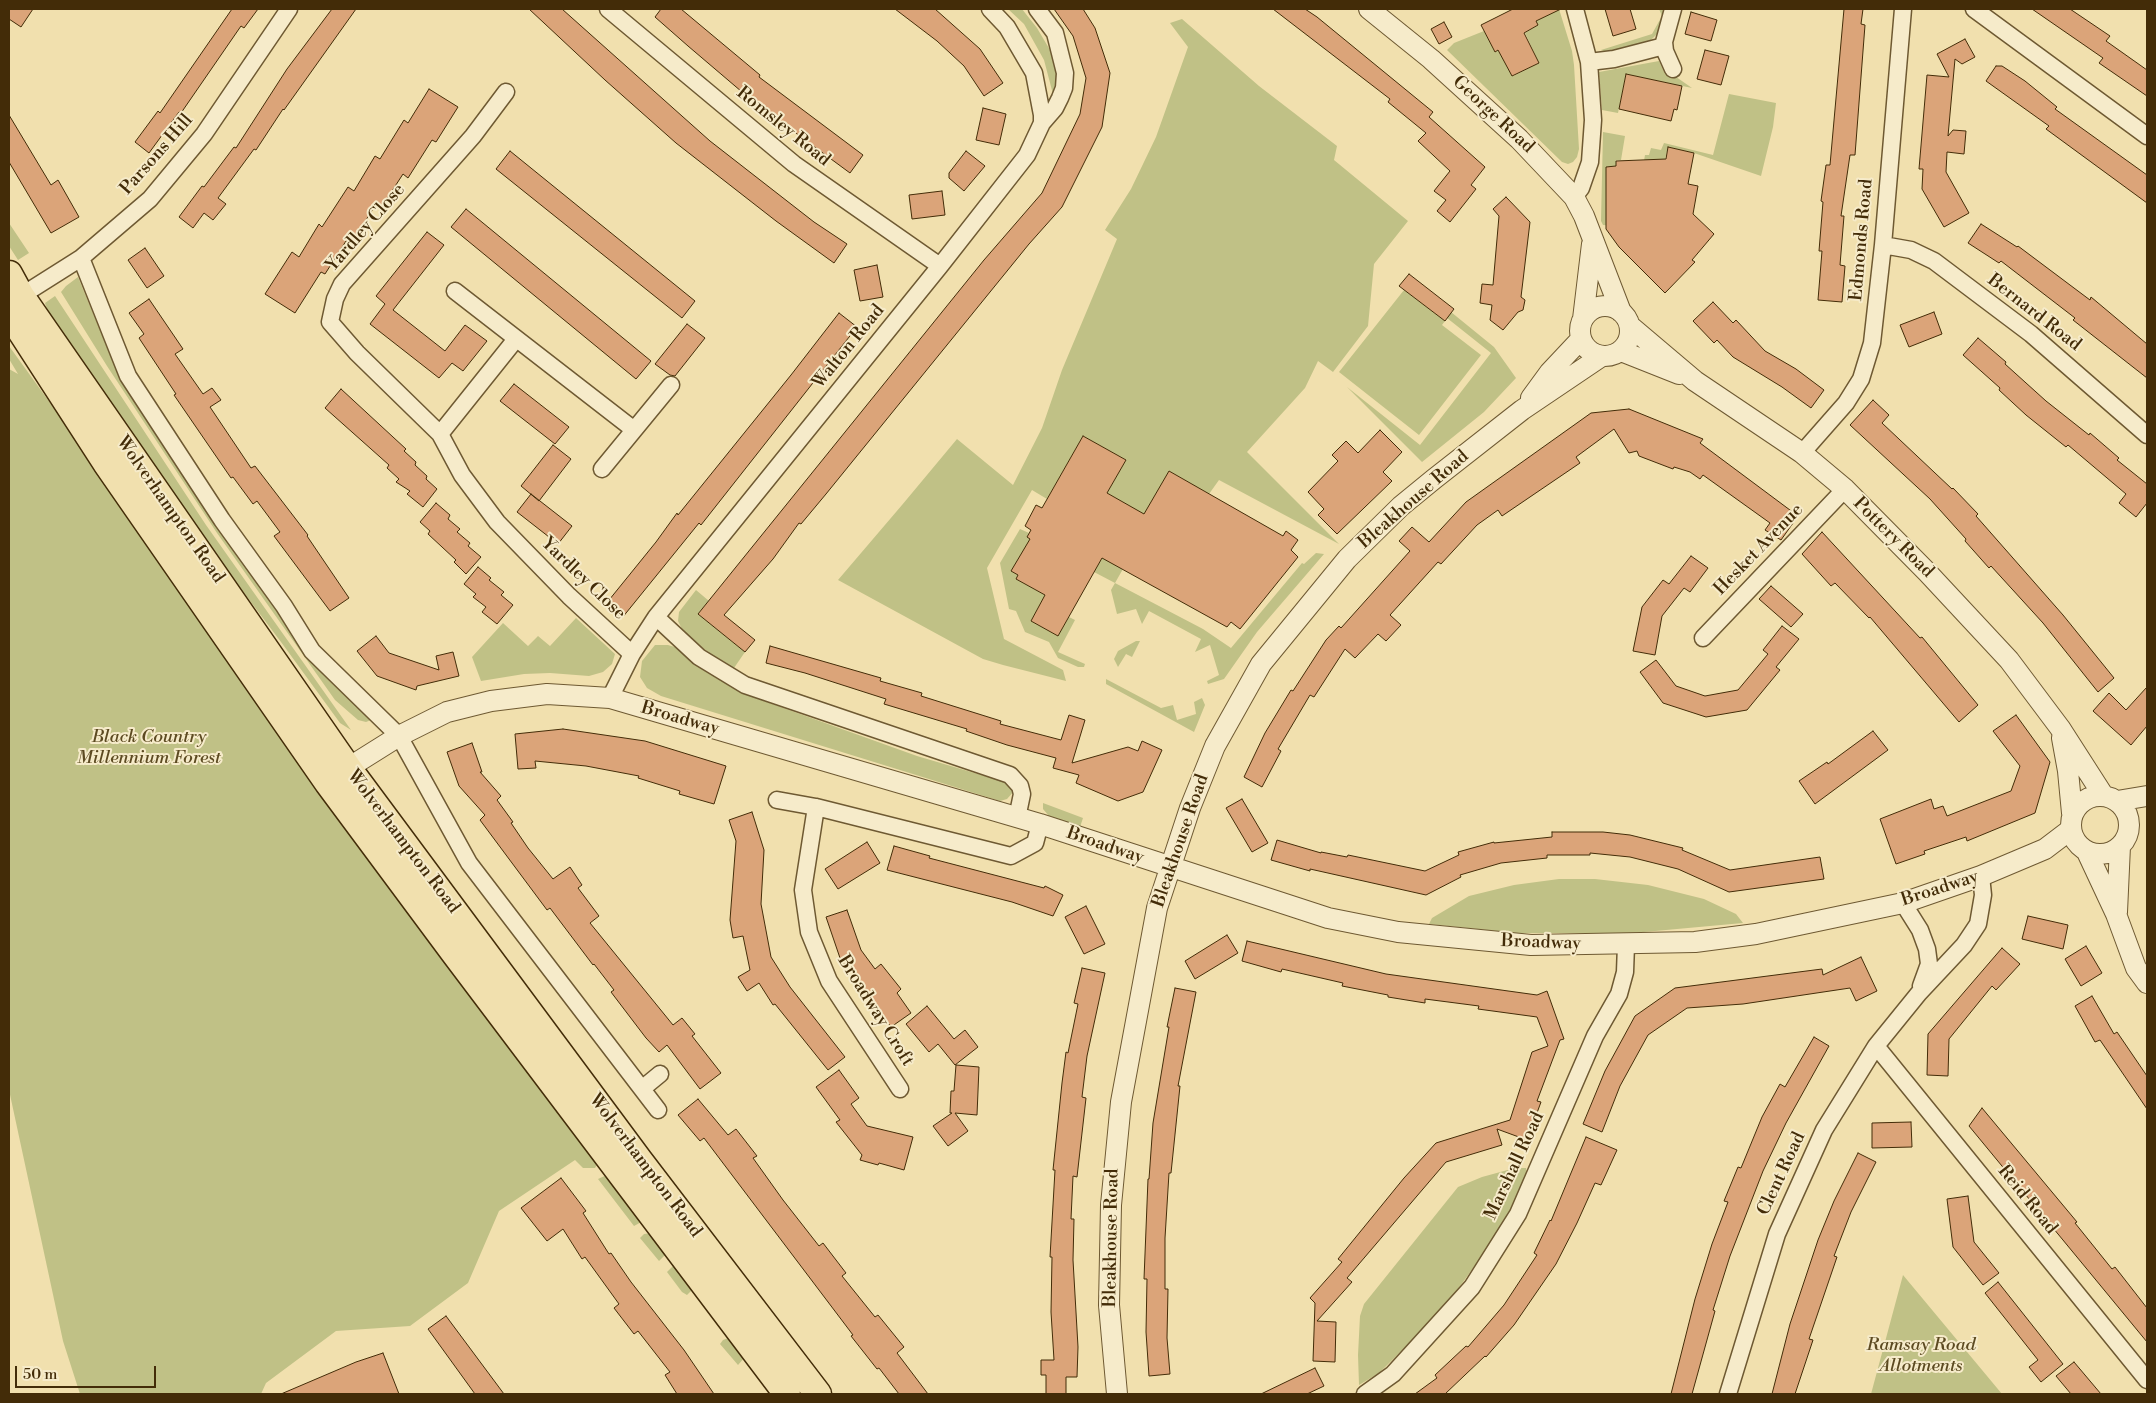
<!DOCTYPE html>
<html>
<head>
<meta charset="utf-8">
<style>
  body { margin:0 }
  #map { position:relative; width:2156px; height:1403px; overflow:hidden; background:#f1e0ae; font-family:"Libre Bodoni",serif }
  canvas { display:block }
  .frame { position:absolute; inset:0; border:10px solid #432c08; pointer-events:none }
  .scale { position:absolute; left:15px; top:1366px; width:141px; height:22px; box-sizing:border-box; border:2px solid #432c08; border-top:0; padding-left:6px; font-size:15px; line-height:18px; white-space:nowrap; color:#432c08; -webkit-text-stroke:4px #f6ebca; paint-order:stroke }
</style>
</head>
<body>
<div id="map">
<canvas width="2156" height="1403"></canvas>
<div class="frame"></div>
<div class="scale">50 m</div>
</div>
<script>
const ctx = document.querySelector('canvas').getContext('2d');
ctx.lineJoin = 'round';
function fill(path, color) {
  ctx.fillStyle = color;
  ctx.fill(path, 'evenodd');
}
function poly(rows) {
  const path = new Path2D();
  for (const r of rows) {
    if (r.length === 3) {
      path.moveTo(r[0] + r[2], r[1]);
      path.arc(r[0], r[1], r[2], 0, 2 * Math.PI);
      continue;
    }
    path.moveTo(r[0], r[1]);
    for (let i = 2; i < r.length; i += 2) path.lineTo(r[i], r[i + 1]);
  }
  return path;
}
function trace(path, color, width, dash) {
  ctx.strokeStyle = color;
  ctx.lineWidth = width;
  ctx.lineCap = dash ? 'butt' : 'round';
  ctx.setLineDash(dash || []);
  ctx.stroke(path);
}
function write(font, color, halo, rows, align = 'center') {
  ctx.font = font + ' "Libre Bodoni",serif';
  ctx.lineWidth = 4;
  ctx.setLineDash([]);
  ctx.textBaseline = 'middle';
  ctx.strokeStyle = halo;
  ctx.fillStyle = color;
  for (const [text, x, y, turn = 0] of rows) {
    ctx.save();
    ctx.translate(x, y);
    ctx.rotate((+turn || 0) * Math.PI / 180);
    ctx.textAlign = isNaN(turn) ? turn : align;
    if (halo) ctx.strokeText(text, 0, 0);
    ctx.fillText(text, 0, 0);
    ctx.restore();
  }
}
fill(poly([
  [1008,9,1022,9,1037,28,1050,50,1056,74,1057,89,1054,98,1044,60,1024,24],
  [1552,9,1559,9,1572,51,1574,65,1579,149,1577,157,1573,162,1568,164,1562,162,1447,50,1454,43,1484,31,1495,52,1498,50,1513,76,1539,63,1525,33,1538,25,1536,21,1554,12],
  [1659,9,1664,9,1664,15,1658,33,1650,41,1615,51,1606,52,1601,50,1652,34,1662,16],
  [1182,19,1259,86,1337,146,1334,160,1408,221,1374,264,1368,326,1333,372,1318,361,1305,388,1247,452,1339,544,1219,480,1209,494,1169,471,1129,541,1136,546,1115,583,1203,629,1231,648,1302,563,1304,564,1316,553,1324,554,1257,632,1224,679,1208,684,1207,681,1219,675,1210,645,1195,652,1201,639,1149,611,1142,624,1136,609,1117,614,1111,590,1115,583,1094,572,1131,507,1107,493,1126,460,1083,436,1047,499,1032,490,987,568,1004,639,1063,670,1066,681,1003,665,983,659,838,580,902,505,957,439,1013,485,1042,428,1062,370,1117,239,1105,230,1131,189,1156,137,1188,47,1170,23],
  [1659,61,1665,74,1669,72,1692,88,1626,74,1618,113,1602,110,1599,72],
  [1729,94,1776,103,1773,127,1761,176,1694,153,1668,147,1659,186,1643,166,1645,155,1649,155,1651,148,1661,150,1664,143,1713,155],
  [1603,132,1625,136,1621,160,1616,160,1616,166,1606,167,1606,215,1616,226,1603,225,1601,221],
  [9,223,29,253,18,260,9,246],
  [78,277,115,367,133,397,300,642,376,718,366,722,358,720,335,700,217,533,107,366,61,292,66,286],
  [1404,290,1445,321,1442,325,1481,355,1419,435,1339,372],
  [55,296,206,525,351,730,340,723,281,642,235,581,205,545,123,427,48,312,45,303],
  [1451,312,1494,347,1516,378,1484,412,1422,462,1347,387,1420,445,1491,353,1447,318],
  [9,346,56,411,212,640,598,1163,595,1168,583,1168,575,1160,499,1211,468,1283,410,1326,336,1331,266,1383,261,1394,80,1394,63,1341,9,1090,9,369,18,374,9,359],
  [1020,529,1029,533,1027,537,1034,541,1011,571,1018,575,1016,579,1045,595,1031,621,1058,636,1069,617,1075,620,1058,652,1085,664,1084,667,1078,667,1058,658,1049,642,1025,632,1016,611,1009,609,1000,563],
  [696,590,709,601,698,614,745,652,734,668,709,653,683,631,678,621,679,612],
  [576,618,615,654,612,664,603,672,589,676,550,673,524,674,481,681,472,657,503,623,528,646,538,636,550,646],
  [1136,641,1140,641,1132,657,1126,654,1118,667,1114,659,1118,651],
  [655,645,668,645,678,648,703,670,735,688,764,701,917,756,1005,782,1015,790,1007,799,1000,801,661,696,647,688,640,677,642,661],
  [1106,679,1161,708,1173,705,1177,720,1196,714,1194,702,1202,698,1205,705,1194,732,1106,684],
  [1043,803,1083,818,1080,827,1049,816,1043,809],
  [1559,879,1595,879,1648,885,1704,899,1736,914,1743,923,1633,933,1516,933,1429,924,1432,918,1469,896,1514,885],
  [1515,1168,1526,1168,1527,1173,1501,1229,1443,1310,1379,1373,1359,1385,1358,1355,1360,1316,1364,1304,1458,1187,1482,1177],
  [609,1174,645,1220,634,1226,598,1179],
  [652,1233,666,1251,665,1255,659,1261,640,1238,644,1234],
  [675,1264,695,1287,687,1295,682,1292,667,1272],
  [1903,1275,2002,1394,1871,1394],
  [731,1337,746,1356,738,1365,720,1344,723,1340]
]), '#c0c186');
const building = poly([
  [9,9,33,9,21,27,9,19,9,9],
  [232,9,258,9,244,28,241,26,181,113,179,112,149,153,135,142,158,111,160,113,232,9],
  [332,9,356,9,284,110,283,109,256,150,254,149,218,198,226,204,213,220,204,213,193,228,179,217,202,186,204,187,234,147,236,148,287,69,332,9],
  [529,9,562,9,710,141,814,222,847,244,834,263,776,221,676,143,605,80,529,9],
  [661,9,681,9,760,75,759,77,863,155,850,173,755,103,688,46,655,17,661,9],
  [895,9,935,9,980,49,1003,83,984,96,964,66,937,41,895,9],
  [1054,9,1083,9,1095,28,1110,73,1102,127,1062,207,1029,244,826,494,801,524,799,523,773,559,724,615,755,640,745,652,698,614,984,260,1042,193,1080,114,1086,78,1073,36,1054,9],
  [1273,9,1305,9,1317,17,1433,112,1429,117,1485,167,1471,185,1476,189,1450,222,1437,211,1446,200,1434,191,1450,171,1418,141,1426,133,1388,102,1390,99,1273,9],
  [1513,9,1561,9,1536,21,1538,25,1524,33,1539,63,1512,76,1498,50,1495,52,1481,25,1513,9],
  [1605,9,1630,9,1636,29,1613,36,1605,9],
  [1844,9,1863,9,1861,24,1865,25,1855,155,1850,155,1841,216,1844,216,1840,265,1845,266,1842,302,1818,300,1822,251,1819,251,1823,202,1821,201,1826,165,1830,165,1844,9],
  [2032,9,2070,9,2110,36,2106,41,2147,70,2147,96,2099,63,2103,58,2032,9],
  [1691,12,1717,20,1711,41,1685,34,1691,12],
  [1444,22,1452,37,1439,44,1431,29,1444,22],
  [1965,39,1975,57,1962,64,1955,59,1948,136,1953,130,1966,131,1964,154,1947,152,1946,172,1969,213,1944,227,1922,189,1923,169,1919,169,1927,75,1949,77,1937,54,1965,39],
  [1705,50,1729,56,1721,85,1697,79,1705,50],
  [1996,66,2002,66,2025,81,2057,107,2055,109,2147,175,2147,203,2046,129,2049,126,1986,81,1996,66],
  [1626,74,1682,86,1677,110,1674,109,1671,121,1619,109,1626,74],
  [429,89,458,107,436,142,432,140,408,178,403,174,381,208,376,204,351,244,346,241,325,274,321,272,295,313,265,294,292,252,299,257,319,224,322,227,348,187,354,191,375,156,380,159,404,120,408,123,429,89],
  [983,108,1006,114,999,145,976,140,983,108],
  [9,115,51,185,58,180,79,217,51,233,9,162,9,115],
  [1668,147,1694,153,1688,184,1698,186,1693,214,1714,234,1692,260,1695,262,1665,293,1619,247,1606,229,1606,167,1616,166,1616,161,1666,159,1668,147],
  [510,151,695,301,682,318,496,169,510,151],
  [966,151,985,166,964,191,949,178,949,173,966,151],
  [942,191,945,215,912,219,909,195,942,191],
  [1506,197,1530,222,1521,297,1525,300,1523,310,1518,312,1503,330,1490,320,1492,305,1480,303,1482,284,1493,285,1499,216,1493,209,1506,197],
  [466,209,651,361,636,379,451,227,466,209],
  [1981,224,2017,247,2018,246,2090,300,2091,297,2147,344,2147,378,2073,320,2075,318,2001,261,1999,263,1968,243,1981,224],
  [427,232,444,245,393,310,445,351,465,325,487,341,463,371,452,363,439,378,370,324,385,304,376,296,427,232],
  [145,248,164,276,147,288,128,260,145,248],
  [877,265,883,297,860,301,854,270,877,265],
  [1409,274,1454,309,1445,321,1399,286,1409,274],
  [149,299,183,349,175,354,203,394,212,388,221,400,210,407,251,468,255,466,308,535,307,536,349,598,330,611,274,536,280,532,257,501,253,504,233,477,231,478,174,395,176,394,139,338,144,334,129,313,149,299],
  [1713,302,1733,323,1736,320,1765,351,1796,369,1824,390,1811,408,1782,387,1733,357,1717,340,1714,343,1693,321,1713,302],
  [1934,312,1942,334,1909,347,1900,325,1934,312],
  [839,313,857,327,701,525,699,523,622,618,605,605,656,542,677,513,678,515,791,375,839,313],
  [687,324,705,338,675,376,670,375,655,364,687,324],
  [1978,338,2006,362,2005,364,2046,401,2089,435,2090,433,2119,458,2117,460,2147,484,2147,503,2136,517,2119,503,2126,494,2068,445,2066,447,2026,415,1999,390,2000,388,1963,355,1978,338],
  [514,384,569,427,555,444,500,401,514,384],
  [341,389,406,449,404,451,416,462,415,465,427,476,426,479,437,489,423,507,407,494,410,491,396,482,399,479,387,468,389,465,325,408,341,389],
  [1873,400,1889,415,1882,423,1952,489,1953,488,1978,514,1976,516,2063,615,2114,678,2098,692,2043,623,1991,566,1989,568,1965,541,1966,539,1930,499,1850,425,1873,400],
  [1629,409,1703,439,1700,443,1798,516,1781,540,1765,530,1770,523,1703,475,1700,479,1690,472,1674,467,1673,469,1639,456,1637,451,1629,453,1614,429,1576,457,1580,463,1502,516,1498,510,1477,525,1441,564,1438,562,1390,615,1401,625,1386,641,1378,634,1355,658,1345,649,1314,697,1310,695,1278,749,1281,751,1262,787,1244,777,1265,733,1291,690,1293,691,1326,640,1339,626,1341,628,1410,551,1399,541,1412,527,1429,542,1466,502,1591,413,1629,409],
  [1380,430,1402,452,1383,472,1392,481,1337,534,1318,515,1324,509,1308,492,1338,461,1332,455,1346,441,1358,453,1380,430],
  [1083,436,1126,460,1107,493,1144,514,1169,471,1283,536,1286,531,1298,540,1291,550,1298,557,1240,629,1231,622,1227,627,1102,558,1058,636,1031,621,1045,595,1016,579,1018,575,1011,571,1030,539,1027,537,1031,530,1025,526,1036,505,1042,508,1083,436],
  [553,445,571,459,539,501,521,486,553,445],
  [531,494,572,526,558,544,517,512,531,494],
  [436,503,450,515,448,519,460,529,457,532,470,543,468,546,481,557,466,574,454,562,456,560,428,534,430,531,420,522,436,503],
  [1822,532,1920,638,1922,637,1978,705,1959,722,1870,617,1869,618,1835,583,1831,586,1802,554,1822,532],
  [1691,556,1708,568,1690,592,1684,588,1662,616,1655,655,1633,651,1642,607,1663,580,1669,584,1691,556],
  [478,567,491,578,489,580,504,592,501,595,513,605,497,624,482,612,486,607,473,597,476,594,464,584,478,567],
  [1771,586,1803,614,1791,627,1759,599,1771,586],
  [1782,626,1799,639,1776,667,1780,670,1747,710,1706,717,1663,703,1640,672,1656,660,1676,686,1705,696,1738,690,1768,654,1763,650,1782,626],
  [376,636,389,653,439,670,436,656,453,652,459,676,417,686,416,690,377,676,357,651,376,636],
  [770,646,881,678,880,681,922,693,921,696,1001,721,1000,724,1061,740,1069,715,1085,720,1072,763,1128,747,1138,751,1142,741,1162,750,1143,792,1118,801,1076,783,1079,775,1053,768,1056,758,1007,745,966,731,967,729,884,704,886,699,805,673,766,663,770,646],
  [2147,687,2147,726,2131,745,2093,711,2109,693,2126,710,2147,687],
  [2016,715,2050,762,2035,813,1967,841,1966,837,1924,851,1925,854,1896,864,1880,819,1931,799,1934,809,1943,806,1947,816,2011,791,2020,766,1993,731,2016,715],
  [563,729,645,741,726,766,714,804,679,794,680,791,638,778,639,776,586,766,535,761,536,768,518,769,515,734,563,729],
  [1873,731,1888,750,1815,804,1799,781,1827,762,1828,764,1873,731],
  [472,743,482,772,480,772,501,796,497,800,513,822,511,823,528,848,553,879,570,867,582,885,578,888,599,916,590,923,673,1025,682,1018,695,1034,692,1036,721,1073,700,1089,667,1045,659,1052,646,1038,611,992,614,990,594,964,593,965,550,908,547,910,480,820,485,815,459,786,447,752,472,743],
  [1242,799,1268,843,1252,852,1226,808,1242,799],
  [752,812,764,850,761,904,771,957,790,987,845,1057,828,1070,775,1004,773,1005,759,983,747,991,738,977,750,970,743,936,733,938,730,920,736,841,729,820,752,812],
  [1552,832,1603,832,1630,835,1683,848,1682,850,1730,870,1820,857,1824,879,1729,892,1678,869,1630,857,1590,853,1590,855,1547,855,1547,858,1501,863,1460,875,1461,877,1426,895,1310,869,1310,871,1271,860,1277,840,1321,853,1321,852,1347,857,1348,855,1425,871,1459,855,1458,852,1494,842,1494,843,1552,837,1552,832],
  [867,842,880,863,838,889,825,869,867,842],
  [894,846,930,856,929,858,1044,888,1045,886,1063,895,1053,916,1012,902,887,870,894,846],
  [1086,906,1105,944,1084,954,1065,917,1086,906],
  [847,910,861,950,875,969,881,964,901,989,897,993,911,1013,891,1027,840,958,826,917,847,910],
  [2028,916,2068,925,2063,949,2022,939,2028,916],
  [1227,935,1238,953,1195,979,1185,961,1227,935],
  [1247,941,1386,974,1537,995,1547,991,1564,1039,1560,1040,1537,1101,1541,1102,1527,1140,1497,1129,1502,1145,1446,1162,1347,1278,1352,1282,1317,1321,1336,1322,1335,1362,1313,1361,1315,1303,1310,1298,1342,1262,1338,1259,1404,1178,1436,1143,1510,1120,1532,1052,1548,1046,1537,1017,1478,1009,1479,1006,1425,999,1425,1003,1388,997,1388,995,1342,986,1343,983,1282,969,1281,972,1242,961,1247,941],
  [2086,946,2102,973,2081,986,2065,959,2086,946],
  [2002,948,2020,964,1996,990,1992,986,1949,1039,1948,1076,1927,1075,1928,1034,2002,948],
  [1861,957,1877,991,1856,1001,1850,988,1743,1004,1687,1008,1648,1035,1620,1086,1602,1132,1583,1124,1605,1071,1635,1016,1675,988,1822,969,1823,975,1861,957],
  [1082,968,1105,973,1087,1056,1082,1097,1086,1098,1077,1177,1073,1176,1071,1219,1074,1219,1073,1260,1078,1347,1077,1377,1066,1377,1066,1394,1046,1394,1046,1375,1041,1375,1041,1360,1054,1360,1051,1312,1052,1257,1050,1257,1055,1170,1053,1170,1062,1083,1066,1052,1068,1053,1078,1004,1074,1003,1082,968],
  [1175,988,1196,992,1178,1086,1180,1086,1171,1173,1169,1173,1165,1238,1165,1289,1168,1289,1167,1338,1170,1374,1149,1376,1146,1332,1147,1279,1144,1279,1148,1179,1149,1179,1153,1123,1169,1027,1167,1027,1175,988],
  [2092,996,2114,1034,2117,1032,2147,1076,2147,1109,2100,1040,2095,1042,2075,1006,2092,996],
  [927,1006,954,1039,965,1030,978,1047,955,1065,938,1044,929,1052,906,1024,927,1006],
  [1814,1037,1829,1046,1786,1123,1763,1171,1730,1256,1713,1310,1715,1311,1692,1394,1671,1394,1695,1299,1712,1244,1728,1202,1724,1201,1738,1167,1741,1168,1762,1117,1780,1084,1785,1087,1814,1037],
  [956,1065,979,1067,977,1115,955,1113,968,1131,948,1146,933,1126,952,1113,950,1113,951,1091,954,1091,956,1065],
  [839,1070,859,1098,851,1104,867,1126,913,1137,904,1170,879,1163,878,1165,860,1160,862,1155,836,1122,840,1120,816,1087,839,1070],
  [698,1099,728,1135,736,1129,757,1156,753,1158,783,1200,819,1246,823,1243,846,1273,842,1276,875,1317,878,1315,904,1347,897,1353,928,1394,899,1394,879,1368,877,1369,851,1336,853,1335,704,1138,700,1141,678,1115,698,1099],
  [1982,1108,2077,1222,2075,1223,2112,1269,2115,1267,2147,1308,2147,1342,1969,1126,1982,1108],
  [1911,1122,1912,1147,1872,1148,1872,1123,1911,1122],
  [1586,1137,1617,1150,1601,1185,1595,1183,1577,1223,1556,1264,1514,1325,1486,1357,1485,1356,1445,1394,1415,1394,1437,1378,1435,1375,1466,1346,1468,1347,1504,1305,1537,1255,1534,1253,1550,1220,1551,1221,1586,1137],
  [1858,1153,1876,1162,1851,1212,1834,1256,1837,1257,1809,1339,1813,1340,1795,1394,1772,1394,1790,1324,1818,1240,1834,1201,1858,1153],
  [561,1178,586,1211,583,1213,609,1254,611,1253,631,1282,684,1350,714,1394,677,1394,665,1375,670,1372,638,1331,634,1334,614,1308,619,1304,585,1257,582,1259,563,1229,547,1241,521,1208,561,1178],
  [1968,1196,1974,1242,1999,1273,1983,1285,1953,1247,1947,1199,1968,1196],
  [1998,1282,2063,1364,2041,1382,2029,1367,2038,1360,1985,1293,1998,1282],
  [446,1316,504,1394,475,1394,428,1329,446,1316],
  [383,1353,399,1394,281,1394,356,1362,383,1353],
  [2074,1362,2101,1394,2071,1394,2056,1376,2074,1362],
  [1315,1368,1324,1386,1307,1394,1261,1394,1315,1368]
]);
fill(building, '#dba479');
trace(building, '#432c08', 1);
const minor = poly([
  [608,9,794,164,940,266],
  [1037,9,1055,33,1065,73,1064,88,1060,98,1055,108,1042,123],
  [1673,9,1664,42,1665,51,1673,69],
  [1974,9,2147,136],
  [1589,62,1614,59,1664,46],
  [506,92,473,136,342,284,335,299,330,322,357,353,440,434,462,475,497,522,569,596,632,654],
  [1574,197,1581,188,1590,162,1593,120,1589,62,1575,9],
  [1883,245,1911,250,1934,261,2031,334,2147,435],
  [81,258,128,376,222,520,284,606,312,651,399,736,469,863,658,1110],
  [455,291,633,429],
  [13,301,81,258,150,199,204,134,289,9],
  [440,434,516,339],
  [1802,453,1846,403,1861,379,1872,343,1883,245,1903,9],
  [602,469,671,385],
  [656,617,699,657,745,685,1010,775,1020,786,1022,794,1017,818],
  [1703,638,1845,489],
  [610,698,632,654,656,617,940,266,1027,155,1042,123,1042,115,1034,73,1007,27,990,9],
  [777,800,816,807,1011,856,1035,843,1040,824],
  [816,807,803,890,809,932,829,981,900,1089],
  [1903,903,1920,930,1927,949,1929,964,1921,986],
  [1876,1046,2147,1380],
  [643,1088,660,1074],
  [1365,1394,1393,1374,1472,1287,1518,1214,1595,1036,1619,994,1625,972,1626,945],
  [1728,1394,1777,1234,1824,1130,1876,1046,1919,993,1964,945,1978,924,1983,895,1981,876]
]);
const tertiary = poly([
  [1369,9,1431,59,1519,139,1574,197,1584,216,1621,312],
  [1605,331,25],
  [1583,319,1592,244],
  [1630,326,1695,381,1802,453,1845,489,1927,572,2009,660,2060,728,2103,795],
  [1621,351,1679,374],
  [1531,398,1550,372,1581,339],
  [2062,738,2068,771,2072,813],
  [348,768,399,736,447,712,491,701,547,694,610,698,1040,824,1328,918,1398,932,1531,945,1695,942,1756,934,1903,903,1981,876,2045,849,2070,830],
  [2100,825,29],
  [2117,801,2147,796],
  [2087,852,2116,914,2136,968,2147,983],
  [2117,912,2120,846],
  [1117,1394,1109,1305,1111,1205,1121,1102,1157,908,1190,808,1215,746,1261,664,1347,559,1401,506,1434,479,1522,410,1602,356]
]);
const trunk = poly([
  [9,274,21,296,348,768,639,1160,818,1394],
  [9,313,106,463,328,783,455,954,787,1394]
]);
trace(minor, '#6e5932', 19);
trace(tertiary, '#6e5932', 22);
trace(trunk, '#432c08', 29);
trace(minor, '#f6ebca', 16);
trace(tertiary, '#f6ebca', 20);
trace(trunk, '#f1e0ae', 26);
write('18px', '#432c08', '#f6ebca', [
  ["George Road",1493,115,43],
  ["Romsley Road",783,127,39],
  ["Parsons Hill",157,155,-49],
  ["Yardley Close",366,228,-49],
  ["Edmonds Road",1862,240,-85],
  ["Bernard Road",2034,313,38],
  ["Walton Road",849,347,-51],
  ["Bleakhouse Road",1414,500,-41],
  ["Wolverhampton Road",170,510,55],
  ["Pottery Road",1893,538,45],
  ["Hesket Avenue",1759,550,-46],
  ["Yardley Close",583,579,44],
  ["Broadway",680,719,16],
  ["Bleakhouse Road",1181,841,-71],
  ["Wolverhampton Road",403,842,53],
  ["Broadway",1105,846,19],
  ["Broadway",1940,889,-18],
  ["Broadway",1541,943,2],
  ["Broadway Croft",875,1011,58],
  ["Wolverhampton Road",645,1166,53],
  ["Marshall Road",1515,1166,-65],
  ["Clent Road",1782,1174,-65],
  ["Reid Road",2027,1200,51],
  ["Bleakhouse Road",1112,1238,-89]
]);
write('italic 18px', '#5c4a21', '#f6ebca', [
  ["Black Country",149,738],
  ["Millennium Forest",149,759],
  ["Ramsay Road",1921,1346],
  ["Allotments",1921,1367]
]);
</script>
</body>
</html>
